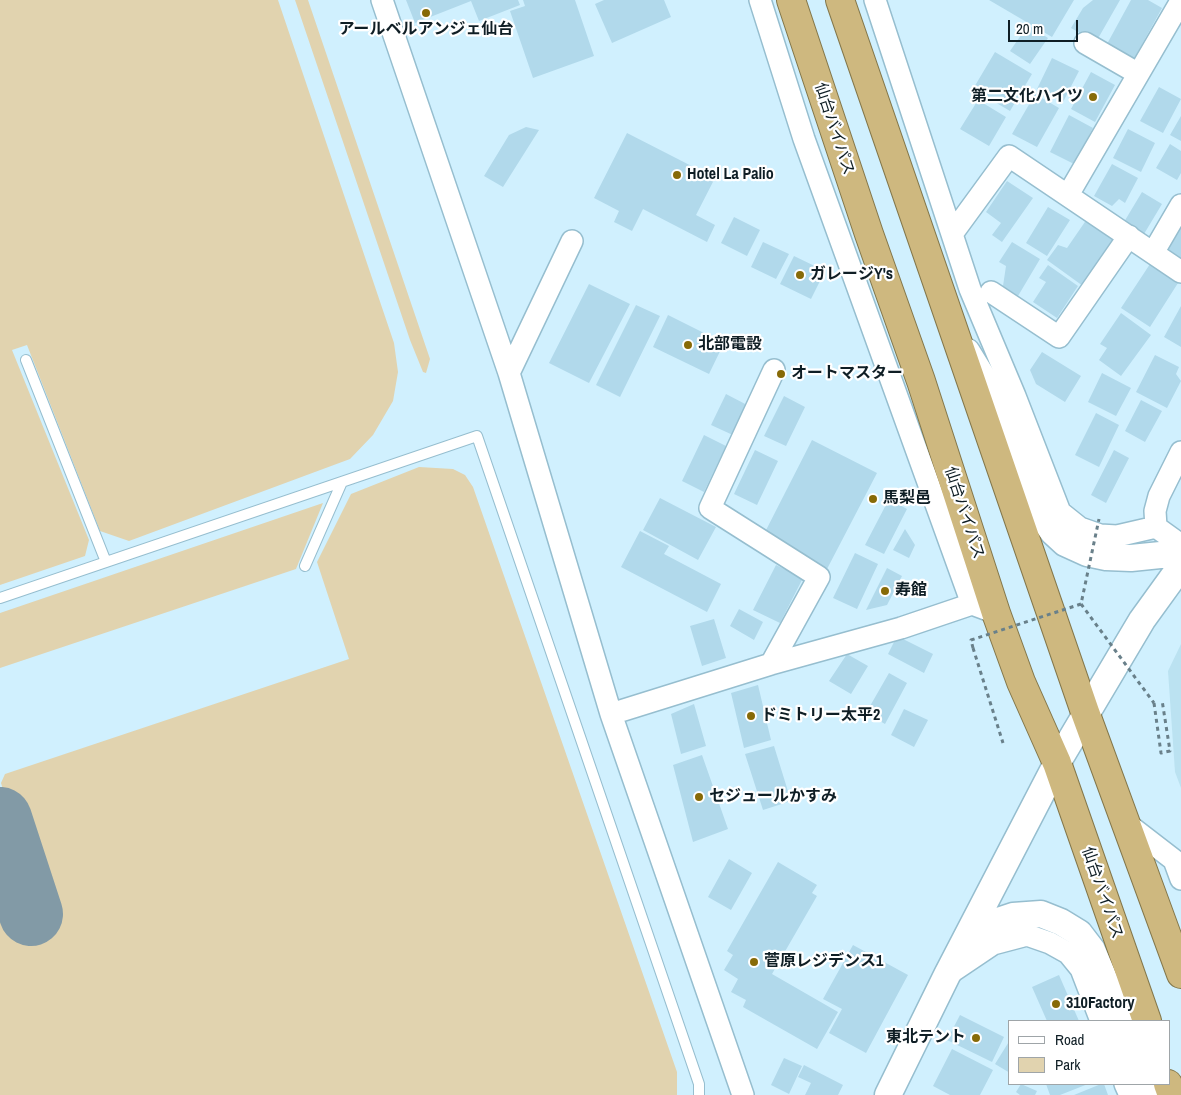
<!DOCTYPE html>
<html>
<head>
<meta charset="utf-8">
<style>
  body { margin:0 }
  #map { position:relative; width:1181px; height:1095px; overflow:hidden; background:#d0f0fe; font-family:"Archivo Narrow",sans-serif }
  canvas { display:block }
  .legend { position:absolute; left:1008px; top:1020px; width:162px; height:65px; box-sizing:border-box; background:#fff; border:1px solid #9fa5a8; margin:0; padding:6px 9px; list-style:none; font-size:15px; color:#0f1e25 }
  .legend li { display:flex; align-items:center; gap:10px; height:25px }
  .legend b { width:25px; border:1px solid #9fa5a8 }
  .scale { position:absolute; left:1008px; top:20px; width:70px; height:22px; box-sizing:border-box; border:2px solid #0f1e25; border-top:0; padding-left:6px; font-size:15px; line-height:18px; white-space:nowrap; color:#0f1e25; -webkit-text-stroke:4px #fff; paint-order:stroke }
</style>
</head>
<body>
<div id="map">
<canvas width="1181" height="1095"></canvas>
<ul class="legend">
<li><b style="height:6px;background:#fff"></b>Road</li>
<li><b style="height:14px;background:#e1d3af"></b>Park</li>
</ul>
<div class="scale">20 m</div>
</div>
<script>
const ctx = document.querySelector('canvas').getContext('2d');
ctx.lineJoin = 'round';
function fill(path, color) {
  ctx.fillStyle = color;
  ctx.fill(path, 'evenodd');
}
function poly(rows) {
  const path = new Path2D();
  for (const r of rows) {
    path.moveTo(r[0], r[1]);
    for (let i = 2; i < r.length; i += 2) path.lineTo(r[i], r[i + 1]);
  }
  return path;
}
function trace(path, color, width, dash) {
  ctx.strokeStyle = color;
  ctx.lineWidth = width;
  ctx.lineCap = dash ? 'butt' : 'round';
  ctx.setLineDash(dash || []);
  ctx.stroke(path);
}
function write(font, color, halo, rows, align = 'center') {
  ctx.font = font + ' "Archivo Narrow","Noto Sans JP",sans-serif';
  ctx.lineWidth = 4.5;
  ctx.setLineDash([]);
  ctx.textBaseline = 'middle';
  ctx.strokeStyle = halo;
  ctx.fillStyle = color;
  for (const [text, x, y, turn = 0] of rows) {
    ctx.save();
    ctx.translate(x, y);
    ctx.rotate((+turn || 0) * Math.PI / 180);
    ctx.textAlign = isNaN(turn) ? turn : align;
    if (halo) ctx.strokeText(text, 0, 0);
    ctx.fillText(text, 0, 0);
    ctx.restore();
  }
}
fill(poly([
  [1181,644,1181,788,1175,772,1168,671]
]), '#bbe2f1');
fill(poly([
  [0,0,278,0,394,343,398,372,393,401,373,435,350,459,129,541,100,531,27,345,12,350,89,540,85,556,0,585],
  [295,0,308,0,430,359,426,373,423,372,410,340],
  [419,467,453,469,465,475,473,487,677,1072,677,1095,0,1095,0,843,23,922,42,915,1,783,5,774,349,659,317,562,351,494],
  [323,503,296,569,0,668,0,613]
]), '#e1d3af');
trace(poly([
  [0,819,31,914]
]), '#829aa6', 64);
fill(poly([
  [406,0,518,0,520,5,479,21,471,1,415,23],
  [523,0,575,0,594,56,533,78,510,11,525,6],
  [604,0,664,0,671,17,612,43,595,4],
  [989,0,1074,0,1052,37],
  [1093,0,1120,0,1096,42,1071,28,1083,8],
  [1131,0,1148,0,1162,8,1134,59,1107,44],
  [1028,25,1048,38,1030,64,1010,51],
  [995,52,1032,74,1010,111,973,89],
  [1052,58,1079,71,1063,102,1037,89],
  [1091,72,1115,85,1095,122,1071,109],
  [1159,87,1181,99,1163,133,1140,121],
  [1035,94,1059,108,1037,147,1012,134],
  [978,100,1006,117,989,146,960,129],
  [1069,115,1093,128,1074,164,1050,152],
  [1181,116,1181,141,1170,135],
  [526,127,539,130,503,187,484,176,509,135],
  [1128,129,1155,143,1141,172,1113,158],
  [627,133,715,178,696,215,715,225,707,242,643,209,632,231,614,222,619,211,594,198],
  [1170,144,1181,151,1181,173,1177,180,1156,168],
  [1112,164,1138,178,1125,203,1119,199,1112,206,1094,196],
  [1007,181,1033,198,1002,242,992,235,1001,223,986,212],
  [1142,192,1162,204,1144,234,1124,222],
  [1048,207,1070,220,1047,256,1026,243],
  [1089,216,1118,238,1083,286,1047,260,1058,245,1067,248],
  [734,217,760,230,747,256,721,243],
  [1179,225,1181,226,1181,264,1166,249],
  [763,242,789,254,776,279,751,267],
  [1012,242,1040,259,1018,296,1003,286,1006,266,999,262],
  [794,256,825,271,811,299,780,284],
  [1150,264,1178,283,1150,327,1121,308],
  [1048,265,1078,286,1057,318,1033,302,1046,282,1039,278],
  [589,284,630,304,589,383,549,363],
  [636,305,660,316,620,397,596,385],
  [1181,306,1181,347,1164,337],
  [1121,313,1151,335,1121,376,1099,360,1107,348,1100,344],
  [668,315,724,343,709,374,653,347],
  [1042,352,1081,376,1065,402,1036,384,1030,370],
  [1155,355,1179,367,1176,374,1181,381,1167,408,1136,392],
  [1102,373,1131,388,1116,416,1088,402],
  [726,394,749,406,735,436,711,425],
  [784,396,805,407,786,446,764,436],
  [1141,400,1162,411,1145,442,1125,431],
  [1096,413,1119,425,1099,467,1075,455],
  [704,435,726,446,704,492,682,481],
  [812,440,877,473,827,569,763,536],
  [755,450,778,461,757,505,734,494],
  [1114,450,1129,458,1106,503,1091,495],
  [660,498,716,527,698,560,643,530],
  [889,499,907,509,884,554,865,545],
  [905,529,915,545,909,558,893,550],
  [640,531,669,546,664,554,721,584,707,612,621,567],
  [855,553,878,564,857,609,833,598],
  [776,565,803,578,780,623,753,610],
  [887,568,902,576,887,605,866,610],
  [739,609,763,622,754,640,730,626],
  [714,619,726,658,702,666,690,626],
  [897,636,933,654,924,673,888,654],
  [847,654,868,666,851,694,829,681],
  [889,673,907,683,885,724,866,713],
  [758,685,771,740,744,748,731,693],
  [694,704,706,746,681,754,671,714],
  [904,709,928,720,914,747,891,735],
  [774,746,791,801,763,810,745,754],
  [702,755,728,829,693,842,673,765],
  [729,859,752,873,731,910,708,897],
  [778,862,817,885,812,893,817,896,772,974,838,1012,817,1049,743,1007,746,1000,731,992,738,979,724,970,733,955,727,951],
  [853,945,908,975,866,1053,829,1033,842,1009,823,999],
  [1059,975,1079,1021,1047,1021,1032,987],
  [960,1015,1004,1037,992,1062,947,1040],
  [1010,1040,1010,1073,995,1064],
  [952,1049,993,1070,980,1095,950,1095,933,1086],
  [784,1058,802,1066,789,1094,771,1085],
  [804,1065,843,1085,838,1095,805,1095,811,1083,798,1077],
  [1021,1084,1037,1091,1035,1095,1020,1095,1016,1092],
  [1046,1084,1088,1084,1060,1095,1050,1095],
  [1101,1084,1104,1084,1108,1095,1074,1095]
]), '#b1d9eb');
const service = poly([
  [26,360,106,562],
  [305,566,342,482],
  [0,598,477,436,699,1084,699,1095]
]);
const minor = poly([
  [382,0,509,373,611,714,743,1095],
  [760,0,804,139,972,604,996,613],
  [875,0,970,289,1015,396,1060,512,1080,528,1100,535,1117,536,1156,527,1181,545],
  [1085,43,1137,73],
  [1068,195,1181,1],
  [952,234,1009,156,1181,272],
  [1153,253,1181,205],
  [991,292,1059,337,1129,236],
  [509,373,572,241],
  [1156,527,1155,511,1159,496,1181,452],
  [771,664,819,577,710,508,774,370],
  [611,714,771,664,901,628,972,604],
  [1126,823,1174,860,1181,879],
  [947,975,993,944,1027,935,1050,943,1068,953,1081,969,1101,1021],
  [1125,1084,1130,1095]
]);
const tertiary = poly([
  [967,352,1001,407,1043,518,1053,532,1065,543,1087,553,1106,557,1131,558,1181,553],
  [971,946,992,923,1013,916,1041,914,1061,922,1079,933,1092,950,1122,1021],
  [1146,1084,1150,1095],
  [888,1095,947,975,1057,763,1142,620,1181,566]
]);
const trunk = poly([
  [791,0,869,234,921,381,996,613,1021,682,1057,763,1147,1021],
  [840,0,1085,712,1181,974],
  [1168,1084,1172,1095]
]);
trace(service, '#96becf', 12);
trace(minor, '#96becf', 24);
trace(tertiary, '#96becf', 29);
trace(trunk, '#83774b', 30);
trace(poly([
  [973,648,1003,743],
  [1154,703,1161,753,1170,751,1162,700]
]), '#69808a', 3, [4, 4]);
trace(service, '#fff', 10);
trace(minor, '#fff', 21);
trace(tertiary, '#fff', 26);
trace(trunk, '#ceb87f', 28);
trace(poly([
  [1081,604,1154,703],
  [973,648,971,640,1081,604,1099,519]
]), '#69808a', 3, [4, 4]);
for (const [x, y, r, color] of [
  [426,13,5,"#876a07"],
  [1093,97,5,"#876a07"],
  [677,175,5,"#876a07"],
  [800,275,5,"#876a07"],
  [688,345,5,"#876a07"],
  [781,374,5,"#876a07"],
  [873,499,5,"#876a07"],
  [885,591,5,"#876a07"],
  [751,716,5,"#876a07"],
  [699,797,5,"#876a07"],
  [754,962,5,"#876a07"],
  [1056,1004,5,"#876a07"],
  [976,1038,5,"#876a07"]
]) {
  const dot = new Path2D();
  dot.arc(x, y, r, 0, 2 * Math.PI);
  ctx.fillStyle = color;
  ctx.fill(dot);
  trace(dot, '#fff', 2);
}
write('bold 16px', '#0f1e25', '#fff', [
  ["アールベルアンジェ仙台",426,30,"center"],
  ["第二文化ハイツ",1083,97,"right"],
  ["Hotel La Palio",687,175],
  ["ガレージY's",810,275],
  ["北部電設",698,345],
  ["オートマスター",791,374],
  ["馬梨邑",883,499],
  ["寿館",895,591],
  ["ドミトリー太平2",761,716],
  ["セジュールかすみ",709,797],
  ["菅原レジデンス1",764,962],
  ["310Factory",1066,1004],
  ["東北テント",966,1038,"right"]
], 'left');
write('16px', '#0f1e25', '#fff', [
  ["仙台バイパス",834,129,72],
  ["仙台バイパス",964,513,72],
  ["仙台バイパス",1102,893,71]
]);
</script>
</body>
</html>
